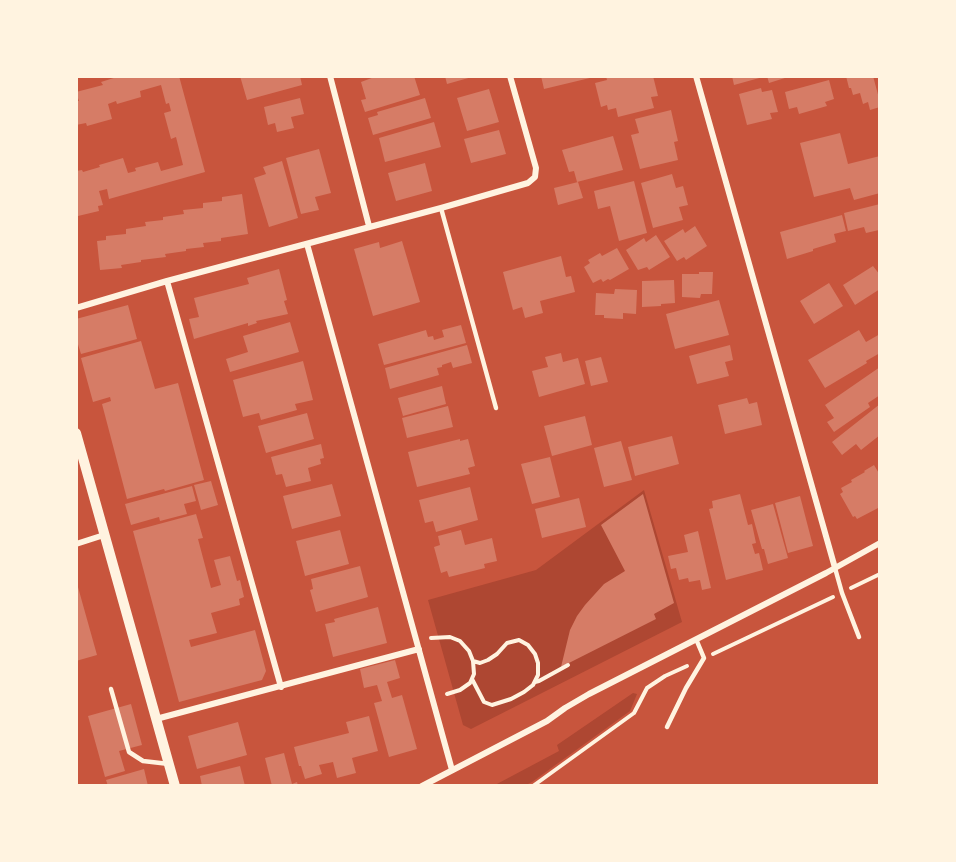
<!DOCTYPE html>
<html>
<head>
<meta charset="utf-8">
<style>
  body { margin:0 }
  #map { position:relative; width:956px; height:862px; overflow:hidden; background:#c8553d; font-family:"Titillium Web",sans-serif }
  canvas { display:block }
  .frame { position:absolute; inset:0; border:78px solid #fff3e0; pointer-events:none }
</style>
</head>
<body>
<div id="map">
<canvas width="956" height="862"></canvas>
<div class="frame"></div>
</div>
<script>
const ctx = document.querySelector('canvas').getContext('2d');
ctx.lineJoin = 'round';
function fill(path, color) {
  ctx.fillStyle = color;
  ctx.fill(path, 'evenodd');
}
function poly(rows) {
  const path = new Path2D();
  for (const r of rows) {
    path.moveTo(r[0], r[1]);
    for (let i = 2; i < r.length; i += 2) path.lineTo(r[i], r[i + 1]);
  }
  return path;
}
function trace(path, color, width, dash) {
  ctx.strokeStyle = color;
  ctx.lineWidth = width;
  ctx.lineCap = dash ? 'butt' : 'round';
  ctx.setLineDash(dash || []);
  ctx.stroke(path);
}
fill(poly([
  [644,490,682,622,471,729,463,725,428,600,536,570],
  [633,693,637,694,630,711,532,782,526,785,495,785,559,751,557,745]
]), '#ae4732');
fill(poly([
  [120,76,179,76,205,172,109,199,107,189,99,191,103,205,98,206,99,211,78,216,76,210,76,171,82,170,83,172,100,167,99,165,123,158,128,173,136,171,135,168,158,162,161,171,183,165,176,137,171,139,164,113,171,111,169,103,166,104,161,85,140,91,141,97,117,104,116,101,108,104,112,119,87,126,86,123,76,125,76,101,79,101,76,92,103,85,101,82],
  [240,76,300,76,302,85,247,100],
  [377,76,414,76,420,95,365,112,361,100,366,99,361,82],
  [445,76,472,76,472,77,447,84],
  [541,76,593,76,594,77,544,89],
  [606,76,653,76,658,96,651,97,654,108,618,117,616,108,608,110,607,105,601,107,595,83,607,80],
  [732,76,763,76,763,77,734,85],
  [767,76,788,76,788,77,769,83],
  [846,76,873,76,880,102,880,107,870,110,868,102,863,104,860,93,853,95,851,88,849,88],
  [829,80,834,99,825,102,827,106,799,114,797,107,789,109,785,92],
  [761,88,762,92,772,90,778,112,770,113,772,119,747,125,739,94],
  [489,89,499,122,467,131,457,98],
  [300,98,304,114,291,117,294,128,277,132,275,123,268,125,264,107],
  [425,98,431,118,373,135,368,118,378,115,377,112],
  [671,110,678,141,674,142,678,160,640,169,631,135,639,133,635,119],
  [434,122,441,147,385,162,379,138],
  [499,130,506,154,471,163,464,139],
  [840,133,848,164,880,156,880,193,854,200,850,188,814,197,800,143],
  [613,136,623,170,577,182,574,171,569,172,562,150],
  [319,149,331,193,315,197,319,210,301,214,286,158],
  [282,161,298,218,269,227,254,178,266,174,263,167],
  [425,163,432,191,396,201,388,173],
  [672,174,676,188,683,186,688,205,679,207,683,220,653,228,641,183],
  [634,181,647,233,619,241,610,206,598,209,594,191],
  [578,182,583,198,558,205,554,188],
  [242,194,248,234,221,238,221,241,203,243,204,247,186,249,186,251,165,254,166,257,141,260,141,262,121,265,122,268,100,270,97,241,106,240,106,236,126,234,126,229,146,226,145,222,163,220,163,217,184,214,183,210,203,208,203,203,222,201,222,197],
  [880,204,879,230,866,233,864,227,848,231,844,213],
  [842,215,846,231,834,234,836,242,813,249,813,251,787,259,780,232],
  [695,226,707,246,686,260,684,257,677,261,664,241,683,229,685,233],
  [656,235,670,257,649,270,647,267,638,270,626,250,644,238,646,242],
  [402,241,420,302,373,316,354,249,379,242,380,248],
  [617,248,629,269,610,280,608,279,603,282,601,279,593,283,584,267,590,263,588,260,600,253,602,256],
  [561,256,566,277,571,276,575,292,540,301,543,313,525,318,522,307,513,310,503,272],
  [873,266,880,275,880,289,855,305,843,285],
  [279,269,287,300,284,301,288,314,256,321,257,323,248,326,248,323,194,339,189,319,199,317,194,298,249,284,247,278],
  [699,272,713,272,712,294,701,294,700,298,682,297,682,274,699,274],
  [674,280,675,303,661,304,661,306,642,307,642,281],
  [829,283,843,306,814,324,800,301],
  [615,289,637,290,636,314,623,313,623,319,604,318,604,315,595,315,596,293,614,294],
  [719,300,729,335,675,349,666,314],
  [128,305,137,339,81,354,76,338,76,319],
  [290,322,299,352,230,372,226,359,248,352,243,336],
  [461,325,466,343,384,365,378,344,426,330,428,337,433,336,434,340,444,337,442,330],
  [859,330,866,342,880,334,880,353,866,361,867,363,825,388,808,360],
  [141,341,155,389,178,383,204,480,165,491,164,489,127,499,102,404,111,401,110,397,93,402,81,358],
  [467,345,472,363,453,368,451,362,442,365,442,367,437,368,439,375,390,389,385,368],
  [730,345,733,360,725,362,729,376,697,384,689,356],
  [561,353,563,362,578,358,585,384,539,397,532,371,548,367,545,357],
  [601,357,608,382,591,386,585,361],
  [303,361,313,400,295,404,297,410,261,420,259,413,243,417,233,380],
  [880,367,880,395,868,403,870,407,834,432,827,422,834,418,825,405],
  [442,386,446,404,403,416,398,398],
  [747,398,749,404,757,402,762,425,725,434,718,405],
  [880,404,880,435,861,450,856,444,842,455,832,442],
  [448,406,453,427,407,438,402,418],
  [307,413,314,439,266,453,258,426],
  [585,416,592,445,552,456,544,426],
  [672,436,679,464,635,476,628,447],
  [460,439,460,441,468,439,475,466,468,468,470,474,417,487,408,452],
  [621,441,632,480,604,487,594,448],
  [321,444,324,458,320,459,321,464,308,468,311,481,286,487,282,474,276,475,271,457],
  [550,457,560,497,532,504,521,464],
  [874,465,880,475,880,507,857,519,855,516,853,517,840,494,843,492,841,488,852,482,851,480,865,472,864,471],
  [211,481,218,505,201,510,194,485],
  [332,484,341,516,292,529,283,496],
  [192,486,196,501,184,504,187,514,160,521,159,517,131,525,125,504],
  [470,487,478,520,436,532,433,521,425,523,419,500],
  [643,494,674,603,654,614,656,619,561,667,570,630,577,616,585,605,604,584,625,571,601,525],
  [740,494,748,525,752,524,756,543,752,544,755,554,759,553,763,570,726,580,709,509,713,508,712,501],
  [800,496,813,546,788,553,775,503],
  [579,498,586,527,542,538,535,509],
  [773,504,788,558,768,564,764,549,762,549,751,510],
  [196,514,203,538,198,539,211,588,221,585,214,560,230,556,237,581,240,580,244,597,239,599,240,605,211,613,217,633,189,640,191,647,255,630,266,671,262,680,179,702,133,531],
  [340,530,349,564,305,576,296,541],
  [461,530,465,545,492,538,497,561,484,564,485,568,449,577,447,571,441,573,434,547,440,545,438,536],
  [698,531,711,588,702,590,700,580,689,582,688,578,679,580,676,568,671,569,668,556,688,552,684,535],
  [360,566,368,597,316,612,310,590,313,589,311,579],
  [76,580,97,655,76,661],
  [378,607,387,643,333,657,325,624,335,622,334,619],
  [395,660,400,678,387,682,392,698,402,695,417,749,389,757,374,703,382,701,377,685,364,688,360,669],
  [131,704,142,745,119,751,125,771,105,777,88,716],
  [369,716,378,751,352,758,356,773,337,778,333,762,319,765,322,774,305,779,301,766,299,766,294,747,349,733,346,722],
  [238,722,247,755,197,769,188,736],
  [284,753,292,784,297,782,298,786,272,786,265,758],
  [240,766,245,786,202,786,200,776],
  [144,769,148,786,108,786,106,780]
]), '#d67c66');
trace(poly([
  [851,588,880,574],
  [431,638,450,637,460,641,469,651,473,661,474,674,470,683,460,690,447,694],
  [713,654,833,597],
  [472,679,484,702,492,705,511,699,524,692,533,685,538,675,538,663,535,654,528,645,519,640,507,643,497,654,488,660,480,663,473,661],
  [535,682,539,681,568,665],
  [533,786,634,713,647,688,665,676,687,666]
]), '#fff3e0', 4);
trace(poly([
  [441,208,496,408],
  [835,568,842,593,859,637],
  [111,689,129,752,143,761,169,764],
  [667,727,686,688,704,658,696,639]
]), '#fff3e0', 4.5);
trace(poly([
  [330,76,369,226],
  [696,76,835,568],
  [307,244,452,770],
  [167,281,281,687],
  [76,308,167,281,441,208,528,183,535,177,536,168,510,76],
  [76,544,104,535],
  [156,719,419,649],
  [422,786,547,721,565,708,589,694,826,573,880,543]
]), '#fff3e0', 6);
trace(poly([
  [76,433,175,786]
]), '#fff3e0', 10);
</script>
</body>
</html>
